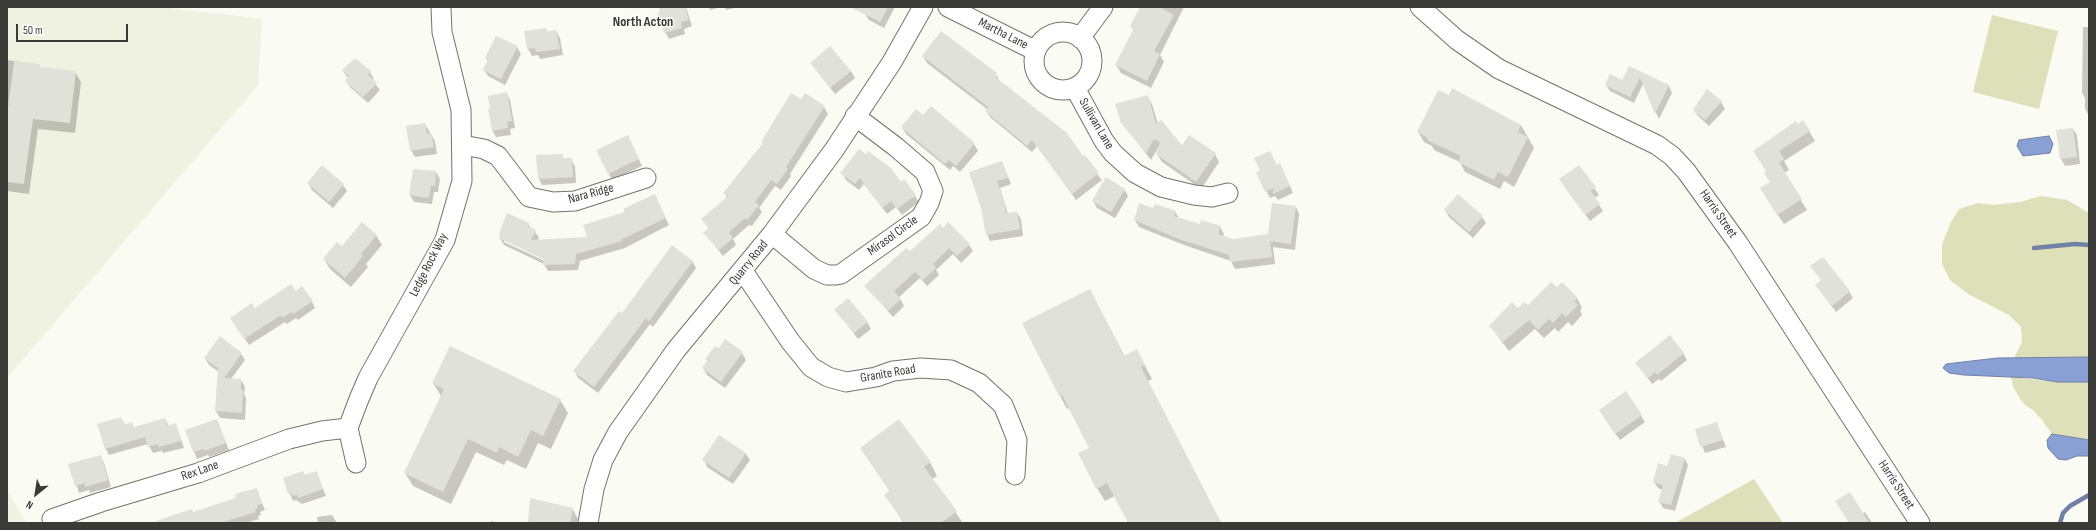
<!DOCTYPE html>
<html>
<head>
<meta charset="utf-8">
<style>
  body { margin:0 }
  #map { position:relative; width:2096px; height:530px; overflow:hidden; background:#fafbf2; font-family:"Sofia Sans Condensed",sans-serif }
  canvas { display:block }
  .frame { position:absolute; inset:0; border:8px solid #3a3a37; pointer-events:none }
  .north { position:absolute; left:16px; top:474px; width:40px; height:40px; -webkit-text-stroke:3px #fff; paint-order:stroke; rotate:210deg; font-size:11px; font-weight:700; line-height:16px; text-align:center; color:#3a3a37 }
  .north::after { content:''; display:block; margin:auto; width:14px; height:18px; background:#3a3a37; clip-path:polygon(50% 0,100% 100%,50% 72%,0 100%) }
  .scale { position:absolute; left:16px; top:24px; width:112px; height:18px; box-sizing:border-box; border:2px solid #3a3a37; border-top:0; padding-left:5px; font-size:12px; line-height:14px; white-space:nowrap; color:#3a3a37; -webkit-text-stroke:3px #fff; paint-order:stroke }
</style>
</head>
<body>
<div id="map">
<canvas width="2096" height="530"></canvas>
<div class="frame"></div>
<div class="north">N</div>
<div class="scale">50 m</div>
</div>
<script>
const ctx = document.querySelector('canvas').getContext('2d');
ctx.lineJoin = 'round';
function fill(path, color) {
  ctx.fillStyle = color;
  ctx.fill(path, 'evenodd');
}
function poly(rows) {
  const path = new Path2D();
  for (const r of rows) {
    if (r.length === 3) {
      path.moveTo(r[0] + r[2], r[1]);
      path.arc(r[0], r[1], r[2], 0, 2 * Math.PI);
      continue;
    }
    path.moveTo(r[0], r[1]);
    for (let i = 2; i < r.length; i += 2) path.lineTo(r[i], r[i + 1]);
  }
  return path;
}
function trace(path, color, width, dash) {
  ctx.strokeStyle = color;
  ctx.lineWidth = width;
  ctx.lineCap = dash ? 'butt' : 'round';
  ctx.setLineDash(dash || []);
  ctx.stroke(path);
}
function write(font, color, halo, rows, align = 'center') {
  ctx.font = font + ' "Sofia Sans Condensed",sans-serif';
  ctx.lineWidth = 3;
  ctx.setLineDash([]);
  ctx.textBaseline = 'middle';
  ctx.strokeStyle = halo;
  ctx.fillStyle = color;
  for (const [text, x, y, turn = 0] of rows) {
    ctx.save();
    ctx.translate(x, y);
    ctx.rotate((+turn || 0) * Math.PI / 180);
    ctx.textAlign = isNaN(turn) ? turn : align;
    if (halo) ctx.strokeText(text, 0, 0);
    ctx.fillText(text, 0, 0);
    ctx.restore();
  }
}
fill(poly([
  [7,7,161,7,262,19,258,85,7,378],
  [7,490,24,519,26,523,7,523]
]), '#eff1e1');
fill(poly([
  [1992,15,2058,31,2039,109,1973,92],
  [2041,196,2067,200,2089,213,2089,357,2014,358,2022,342,2021,327,2009,315,1968,294,1950,280,1942,264,1942,245,1950,224,1959,209,1978,203,1993,205,2020,202],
  [2011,377,2057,382,2089,382,2089,440,2052,434,2042,420,2033,410,2025,405,2019,397,2013,386],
  [1754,479,1783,523,1675,523]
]), '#dee0ba');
const water = poly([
  [2049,136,2053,144,2050,153,2023,156,2017,146,2019,140,2049,136],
  [2089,357,2089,382,2057,382,2033,378,1964,375,1949,373,1943,368,1946,364,1997,358,2089,357],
  [2052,434,2089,440,2089,456,2077,456,2066,460,2058,459,2048,448,2047,440,2052,434]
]);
fill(water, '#88a0d3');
trace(water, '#7181a4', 1);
fill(poly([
  [659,7,686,7,692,26,684,29,685,34,669,39,665,32],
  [709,7,721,7,710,10],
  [725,7,735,7,735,8,726,10],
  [868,7,895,7,884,28,869,20,865,14],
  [1142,7,1184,7,1160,55,1164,62,1151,88,1121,73,1116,65,1134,30,1131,26],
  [2083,27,2089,27,2089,116,2085,109,2085,98,2082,93],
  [556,31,560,38,563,55,540,59,538,55,532,56,528,49,525,32],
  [517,47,521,54,505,85,488,76,484,70,488,61,486,58],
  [923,56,996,74,992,81,997,75,999,81,1083,158,1102,180,1076,200,1037,146,1032,152,990,117,986,111,987,109,927,63],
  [7,60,39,65,41,68,75,72,81,82,75,133,38,129,29,194,7,191],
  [811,63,851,71,855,78,835,94],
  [1630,67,1669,86,1672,93,1659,119,1643,84,1634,103,1610,91,1606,85,1623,81],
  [343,71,370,72,374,79,372,80,380,90,368,103,350,87,346,81,348,78],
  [1707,90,1721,102,1725,109,1709,126,1698,116,1694,110],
  [507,94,510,100,515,128,510,129,511,135,496,137,492,130,491,109],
  [1147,96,1152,104,1158,124,1182,146,1215,154,1219,162,1201,189,1162,162,1157,154,1159,146,1151,160,1122,123],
  [801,101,824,107,828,114,790,174,791,176,781,190,775,186,759,208,762,212,752,226,749,225,733,239,736,245,723,256,705,233,709,229,702,219,727,198,725,193,763,145,762,142],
  [923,117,974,144,978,151,960,172,953,166,950,170,906,134,902,127],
  [425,124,435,141,437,154,415,157,411,150],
  [1521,125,1534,148,1514,187,1504,181,1500,189,1465,172,1460,162,1434,150,1432,146,1424,142,1418,132],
  [1797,125,1809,131,1815,141,1784,161,1789,170,1784,173,1807,210,1784,224,1767,199,1771,183,1767,172,1760,161],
  [2073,129,2077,135,2080,164,2065,166,2061,159],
  [631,143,642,166,612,180,597,151],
  [562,156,564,159,571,159,575,166,576,183,542,185,539,179],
  [1002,162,1011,184,1000,188,1008,214,1017,213,1021,219,1023,236,990,241,987,234,982,207],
  [1277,166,1283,171,1293,193,1278,200,1275,196,1270,198,1257,173],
  [1579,166,1599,195,1594,198,1603,211,1590,221,1564,186],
  [436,172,440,179,438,192,434,192,432,204,414,202,410,195],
  [842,173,901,183,915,196,919,202,902,215,896,207,887,214,864,184,859,190,846,180],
  [308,183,343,185,347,191,333,208,312,190],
  [1124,189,1128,196,1115,218,1097,208,1093,201],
  [658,202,669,225,625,248,580,261,578,270,548,271,544,264,504,245,500,238,500,233,528,224,539,237,538,241,588,238],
  [504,240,548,260,547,262,504,242],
  [1296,207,1299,214,1295,250,1273,247,1275,264,1235,269,1231,261,1184,245,1139,227,1135,220,1154,209,1175,212,1179,218,1200,225,1220,227,1224,234,1223,237,1233,240,1269,235],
  [1445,210,1482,217,1486,223,1473,238,1449,217],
  [376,235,382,245,366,264,368,267,351,287,330,269,324,259,342,248],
  [969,245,973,251,961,263,953,254,936,270,939,275,927,286,920,278,899,297,904,306,893,317,866,286,909,252],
  [692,261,696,268,653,327,650,324,598,393,578,378,575,371,622,314],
  [1812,267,1849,291,1853,298,1836,312,1816,285,1822,281],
  [1557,289,1577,298,1582,308,1580,310,1582,315,1572,326,1568,322,1558,332,1555,328,1544,338,1535,329,1509,351,1490,326,1518,310,1528,307],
  [1090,290,1125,357,1144,364,1152,379,1148,381,1221,523,1129,523,1115,496,1105,501,1097,488,1090,449,1069,408,1067,409,1060,396,1023,324],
  [295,292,312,302,315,308,298,320,296,318,287,324,285,322,249,345,235,325,254,309],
  [836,310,867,322,871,329,858,339],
  [726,341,742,353,746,360,725,388,707,375,703,368],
  [1683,353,1687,360,1661,381,1659,379,1652,384,1637,363],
  [241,354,245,360,231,379,241,380,245,387,244,394,246,398,245,420,220,418,216,411,219,372,209,365,205,358],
  [433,383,560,400,568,413,551,449,538,443,526,469,507,460,504,465,476,452,451,504,413,486,405,473,441,396],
  [1626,393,1645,422,1620,440,1604,417],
  [121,418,125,425,134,428,165,419,169,426,176,425,184,448,163,453,162,451,153,453,148,444,109,455,105,448],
  [217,420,229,450,209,457,208,455,197,459,186,431],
  [1717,424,1726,447,1705,453,1696,430],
  [720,436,746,454,750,460,733,484,707,467,704,460],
  [861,449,930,462,937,476,932,479,963,523,904,523,885,495,890,491],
  [100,456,104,463,111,487,90,493,89,490,79,493,70,465],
  [1684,458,1688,465,1675,511,1663,508,1659,501,1663,490,1658,488,1654,482,1668,467],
  [303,472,305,476,316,472,326,496,302,504,296,500,293,501,284,479],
  [256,489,265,510,260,512,261,515,258,516,259,519,246,523,175,523,194,513,238,498],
  [572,508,578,519,577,523,529,523],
  [1865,512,1872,523,1849,523,1862,514],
  [332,515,337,523,315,523,318,522,317,517],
  [491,521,500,523,491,523]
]), '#0003');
trace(poly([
  [2034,248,2075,244,2089,245],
  [2060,523,2063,513,2070,506,2089,495]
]), '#7181a4', 4.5);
fill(poly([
  [659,7,685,7,689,20,681,22,682,28,664,33,658,13,660,12],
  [850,7,888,7,880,22],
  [1140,7,1159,7,1174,15,1154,51,1160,54,1147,81,1115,65,1134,28,1130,26],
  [546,28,547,31,556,30,560,49,536,52,535,48,527,49,524,31],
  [941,31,997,73,994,76,1067,133,1083,156,1085,155,1099,173,1072,194,1032,140,1027,146,985,111,988,107,922,56],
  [496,36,518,46,501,79,483,70,488,59,485,58],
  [830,46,851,71,830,88,810,63],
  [355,58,371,71,368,75,377,83,363,97,345,81,349,76,342,70],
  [14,61,40,64,40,67,76,71,70,123,33,119,24,184,7,182,7,115],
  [1629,66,1669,85,1655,114,1640,78,1630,97,1605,85,1610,74,1622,80],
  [1452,88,1521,125,1518,132,1528,137,1508,177,1498,172,1494,180,1458,162,1461,156,1427,140,1428,138,1417,132,1438,90,1449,95],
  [1707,89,1722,101,1705,120,1693,110],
  [507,92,512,121,507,122,508,128,492,131,488,109,490,109,488,96],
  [791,93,801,99,805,93,825,106,786,167,788,169,777,184,771,180,755,202,759,205,747,220,745,218,729,232,733,238,719,250,703,233,709,228,701,219,728,196,723,193,763,143,761,142],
  [1148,95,1156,124,1161,120,1182,145,1189,135,1216,153,1196,182,1156,154,1160,142,1154,139,1146,153,1121,123,1115,104],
  [931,106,975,143,956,166,949,160,945,164,901,127,916,109,923,115],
  [1803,120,1810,131,1779,151,1784,159,1779,163,1802,199,1777,215,1760,188,1770,182,1764,173,1766,171,1753,151,1796,121,1798,124],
  [425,123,427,134,431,133,434,147,410,151,406,126],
  [2073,128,2077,157,2060,159,2056,130],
  [628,135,639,159,608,174,596,150],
  [859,149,866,154,868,151,891,168,901,182,904,179,916,195,897,209,891,201,882,208,860,178,855,184,840,173],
  [1270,151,1277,165,1280,163,1290,186,1273,194,1274,188,1265,192,1256,172,1260,171,1254,158],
  [563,154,563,158,572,158,573,177,538,179,536,155],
  [1002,161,1008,178,997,181,1004,202,1006,213,1017,212,1020,229,986,235,981,208,969,172],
  [322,165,344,184,329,202,307,183],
  [1579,165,1596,187,1591,191,1600,204,1585,215,1559,179],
  [413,169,436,171,435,186,431,185,429,198,409,195],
  [1106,177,1125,189,1111,212,1092,201],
  [655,194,666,218,622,239,622,241,576,254,575,264,543,265,543,259,499,238,501,234,499,233,507,213,529,223,528,226,536,230,531,240,587,237,583,225,625,212,623,209],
  [1458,194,1483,216,1469,232,1444,210],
  [1139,203,1153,208,1155,204,1176,211,1174,216,1200,224,1201,220,1221,226,1218,234,1233,239,1268,234,1272,203,1296,206,1291,244,1270,241,1272,257,1230,262,1229,255,1179,239,1134,220],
  [362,222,377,235,361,254,363,256,345,278,323,259,337,242,342,246],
  [948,222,970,244,957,256,949,248,933,264,936,268,923,280,915,272,894,291,901,299,888,311,864,286,906,248,910,251,940,224,943,228],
  [672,245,693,261,649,321,646,318,594,387,573,371,619,311,622,313],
  [1823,257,1850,291,1832,306,1815,285,1821,280,1810,266],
  [1551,282,1557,287,1562,282,1578,298,1574,301,1578,305,1566,317,1562,313,1553,323,1549,319,1538,330,1529,320,1503,342,1489,326,1512,302,1518,308,1524,302,1528,305],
  [291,284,296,291,302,286,313,301,293,314,291,312,282,318,281,315,244,339,230,318,252,303,255,308],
  [1090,289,1124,356,1137,349,1145,365,1141,367,1221,523,1128,523,1107,483,1096,489,1078,453,1089,448,1062,395,1059,396,1022,323],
  [848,298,868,322,854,333,834,310],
  [1670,335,1684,353,1657,375,1655,372,1648,378,1635,363],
  [220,336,242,353,224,378,241,379,241,390,243,390,242,413,215,411,218,368,204,358],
  [725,339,743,352,721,382,702,368,707,361,705,359,715,346,719,348],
  [450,346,561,399,543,436,531,430,518,457,499,447,497,453,468,439,443,492,404,473,444,389,432,383],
  [1626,391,1642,415,1615,434,1599,410],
  [121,417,124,425,132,422,134,427,165,418,168,426,176,423,181,441,159,447,158,444,148,447,145,437,105,449,97,424],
  [217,419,226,443,204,451,203,449,193,452,185,430],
  [899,419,931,462,924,467,957,511,941,523,905,523,884,495,890,490,860,448],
  [1717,422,1723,440,1700,447,1695,429],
  [719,435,746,453,729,478,702,460],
  [1671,454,1685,458,1671,505,1658,502,1663,485,1653,482,1658,463,1667,466],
  [101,455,108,480,85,487,85,483,75,486,68,464],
  [303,471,304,475,317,471,323,489,298,498,297,495,293,496,292,493,288,494,283,478],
  [257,488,262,504,257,505,258,508,255,509,256,512,220,523,156,523,156,521,192,509,193,512,236,498,235,494],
  [1850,492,1869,523,1849,523,1835,501],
  [530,498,573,508,570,523,528,523]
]), '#e0e1d8');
const minor = poly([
  [948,7,1036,51],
  [1420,7,1457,40,1499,69,1657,145,1672,156,1686,171,1738,243,1920,523],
  [1063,61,29],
  [1080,38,1103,7],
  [1075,88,1104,141,1113,153,1135,173,1161,187,1194,195,1212,197,1228,193],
  [462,145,484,149,498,156,529,197,553,202,575,201,646,178],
  [772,234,814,269,827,275,836,275,841,274,921,217,929,203,933,191,925,172,896,147,855,116],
  [743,271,790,341,811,367,828,377,846,382,876,377,893,371,921,368,951,370,979,383,1003,405,1010,422,1017,440,1015,475],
  [356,463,348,428,359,399,368,378,445,240,462,181,461,110,442,32,441,7],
  [52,519,101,502,198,473,289,439,322,431,348,428],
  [588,523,594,489,603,460,618,432,676,350,772,234,834,150,892,62,923,7]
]);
trace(minor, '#73746c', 21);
trace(minor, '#fff', 19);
write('13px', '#3a3a37', '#fff', [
  ["Martha Lane",1003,34,27],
  ["Sullivan Lane",1096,124,60],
  ["Nara Ridge",591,194,-15],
  ["Harris Street",1718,214,55],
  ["Mirasol Circle",893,236,-36],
  ["Quarry Road",749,263,-51],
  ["Ledge Rock Way",429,265,-63],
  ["Granite Road",888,374,-10],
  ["Rex Lane",200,471,-19],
  ["Harris Street",1896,485,57]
]);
write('bold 14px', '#3a3a37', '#fff', [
  ["North Acton",643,22]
]);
</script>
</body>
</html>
